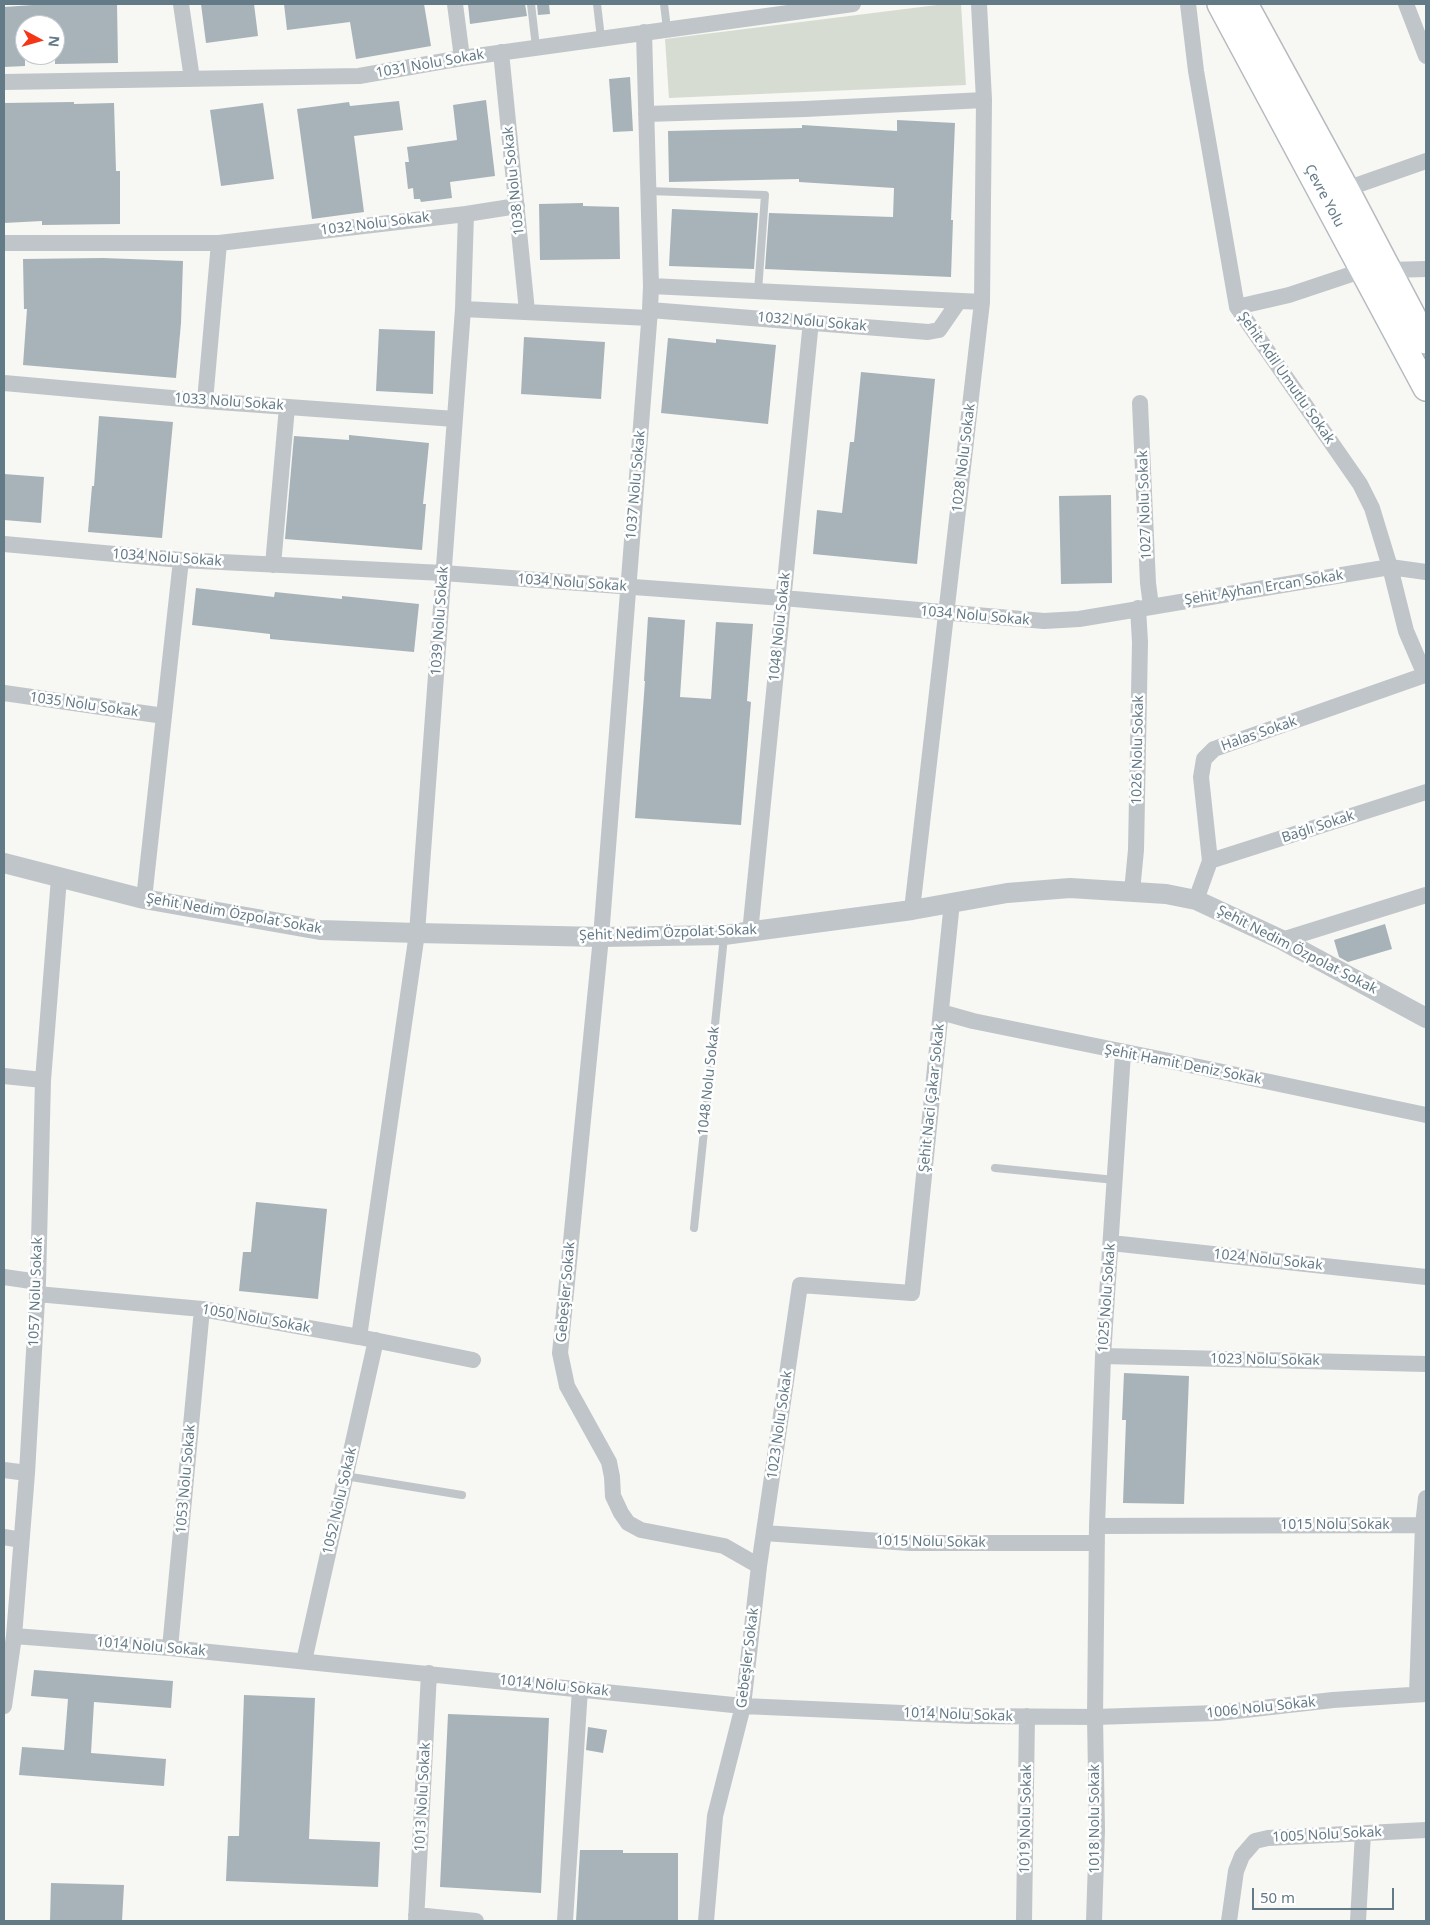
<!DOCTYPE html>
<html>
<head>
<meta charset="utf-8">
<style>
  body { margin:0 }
  #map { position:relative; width:1430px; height:1925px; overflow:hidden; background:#f7f7f3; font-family:"Noto Sans",sans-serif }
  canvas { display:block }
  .frame { position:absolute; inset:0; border:5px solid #637a87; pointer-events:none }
  .north { position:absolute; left:15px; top:15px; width:50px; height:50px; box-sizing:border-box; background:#fff; border:1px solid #c1cacf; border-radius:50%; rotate:96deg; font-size:14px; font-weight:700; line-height:20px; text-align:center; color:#637a87 }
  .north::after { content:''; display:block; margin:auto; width:18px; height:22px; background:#f43616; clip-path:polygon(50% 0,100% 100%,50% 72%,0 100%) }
  .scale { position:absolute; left:1252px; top:1888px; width:142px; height:22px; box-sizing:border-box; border:2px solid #637a87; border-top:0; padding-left:6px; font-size:15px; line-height:18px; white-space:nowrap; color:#637a87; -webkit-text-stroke:4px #fff; paint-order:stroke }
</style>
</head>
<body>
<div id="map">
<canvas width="1430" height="1925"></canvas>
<div class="frame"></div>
<div class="north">N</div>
<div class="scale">50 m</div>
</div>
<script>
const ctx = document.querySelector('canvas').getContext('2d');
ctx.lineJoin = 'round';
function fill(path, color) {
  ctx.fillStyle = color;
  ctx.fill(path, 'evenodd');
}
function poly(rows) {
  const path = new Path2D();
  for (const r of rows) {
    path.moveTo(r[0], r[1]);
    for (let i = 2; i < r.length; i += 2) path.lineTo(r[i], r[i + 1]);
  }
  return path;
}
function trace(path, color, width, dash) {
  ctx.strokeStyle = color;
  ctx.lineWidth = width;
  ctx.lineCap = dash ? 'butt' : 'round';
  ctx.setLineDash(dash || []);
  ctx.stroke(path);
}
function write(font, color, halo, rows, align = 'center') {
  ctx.font = font + ' "Noto Sans",sans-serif';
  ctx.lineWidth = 5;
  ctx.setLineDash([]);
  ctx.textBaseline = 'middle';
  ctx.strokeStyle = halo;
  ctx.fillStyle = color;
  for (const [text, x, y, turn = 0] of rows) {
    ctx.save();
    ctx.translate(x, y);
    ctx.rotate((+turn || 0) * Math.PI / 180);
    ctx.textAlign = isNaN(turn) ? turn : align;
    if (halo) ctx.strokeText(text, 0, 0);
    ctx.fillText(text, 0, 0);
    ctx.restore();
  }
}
fill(poly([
  [945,4,961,4,966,85,669,98,665,39]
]), '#d7dcd2');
fill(poly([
  [47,4,117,4,118,63,55,64,55,25,25,25,25,66,4,67,4,7],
  [201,4,254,4,258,36,206,43],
  [284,4,424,4,431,46,356,59,350,22,287,30],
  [468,4,525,4,527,16,470,24],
  [537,4,549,4,550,14,538,15],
  [630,77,633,131,613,132,609,79],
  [486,100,495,176,450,182,452,198,421,202,420,199,414,199,413,188,408,189,405,162,409,162,407,147,457,140,453,105],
  [399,101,403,130,354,136,364,212,312,219,297,109,349,102,350,106],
  [74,102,74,104,114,103,116,171,120,171,120,224,42,225,42,221,4,223,4,103],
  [263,103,274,179,221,186,210,110],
  [897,120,955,123,951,220,953,220,951,277,765,269,769,213,893,217,894,188,799,182,799,179,669,182,668,131,802,128,802,125,897,131],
  [583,203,583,206,619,207,620,259,540,260,539,204],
  [672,209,758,213,754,269,669,266],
  [103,258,183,261,181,323,176,378,23,365,27,309,24,309,23,259],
  [379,329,435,331,433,394,376,391],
  [524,337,605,342,601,399,521,394],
  [668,338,716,343,716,339,776,345,768,424,661,413],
  [861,372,935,379,917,564,813,554,817,510,842,513,850,442,854,442],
  [99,416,173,422,162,538,88,532,92,486,94,486],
  [349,435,429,443,423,504,426,504,422,550,285,539,294,436,349,440],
  [4,474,44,477,41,523,4,520],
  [1111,495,1112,583,1061,584,1059,496],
  [196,588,274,597,275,592,342,599,342,596,419,604,414,652,270,639,270,634,192,625],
  [648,617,685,620,680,697,711,699,716,622,753,624,747,701,751,702,741,825,635,818,645,681,644,681],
  [1385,924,1392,949,1348,962,1339,957,1334,940],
  [256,1202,327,1209,318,1299,239,1291,243,1252,251,1252],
  [1124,1373,1189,1376,1184,1504,1123,1503,1126,1420,1122,1420],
  [34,1670,173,1681,171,1708,94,1702,91,1753,166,1759,164,1786,19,1775,22,1747,64,1750,68,1699,31,1696],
  [244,1695,315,1698,309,1839,380,1842,378,1887,226,1881,228,1836,239,1836],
  [448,1714,549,1718,541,1893,440,1887],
  [588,1727,607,1730,603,1753,586,1750],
  [580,1850,623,1850,623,1853,678,1853,678,1921,576,1921],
  [51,1883,124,1885,122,1921,50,1921]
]), '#a7b3b8');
const primary = poly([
  [1220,4,1426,388],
  [1245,4,1346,189,1426,341]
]);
trace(primary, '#b4babe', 28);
trace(poly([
  [531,4,536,47],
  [597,4,601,38],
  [664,4,667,29],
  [648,191,765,195,758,291],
  [995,1168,1115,1180],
  [694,1228,724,937],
  [345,1476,462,1495]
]), '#bfc5c8', 8);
trace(poly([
  [181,4,192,79],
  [455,4,462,58],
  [1188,4,1196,71,1237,307,1360,484,1372,508,1390,567,1406,631,1425,675,1426,675],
  [1406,4,1426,56],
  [644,32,651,286,650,310,601,937,560,1353,567,1386,609,1462,612,1477,613,1496,621,1513,628,1523,641,1530,724,1546,759,1566],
  [501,52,527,311],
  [4,82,359,76,462,58,853,4],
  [646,114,805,109,984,100],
  [1346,189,1426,161],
  [466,214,517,206],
  [4,243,219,243,466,214,463,309,649,318],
  [1389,270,1426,269],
  [651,286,982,302],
  [1237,307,1289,295,1364,270],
  [650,310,928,332,939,330,959,301],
  [4,383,205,401,455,419],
  [205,401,219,243],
  [1140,403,1148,583,1151,606],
  [4,544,181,560,443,573,783,598,1044,621,1079,619,1390,567,1426,572],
  [273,565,287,407],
  [4,693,164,716],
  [1210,861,1426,792],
  [1132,891,1136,850,1140,642,1138,608],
  [144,899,181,560],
  [1196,900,1210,861,1201,777,1204,759,1214,749,1425,675],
  [912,910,982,302,984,100,979,4],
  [750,933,811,321],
  [1282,940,1426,895],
  [941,1012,973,1021,1199,1067,1426,1115],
  [4,1076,43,1080],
  [1111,1243,1426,1277],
  [4,1277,38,1282],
  [37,1294,202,1309,359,1337,473,1360],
  [359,1337,417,933,463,309],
  [1103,1356,1426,1364],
  [4,1470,27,1473],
  [1097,1526,1423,1525],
  [764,1533,910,1543,1097,1543],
  [4,1537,21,1540],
  [14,1636,170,1648,743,1706,970,1716,1095,1717,1218,1713,1333,1700,1426,1694],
  [170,1648,202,1309],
  [304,1661,376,1340],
  [1417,1694,1423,1525,1426,1498],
  [4,1706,14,1636,27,1473,38,1282,43,1080,59,878],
  [416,1915,476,1921],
  [416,1921,429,1673],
  [565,1921,580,1689],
  [706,1921,715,1816,743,1706,759,1566,800,1285,912,1293,952,902],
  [1024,1921,1027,1716],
  [1094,1921,1097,1830,1095,1717,1097,1526,1103,1356,1123,1053],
  [1229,1921,1236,1871,1242,1856,1255,1841,1268,1838,1426,1830],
  [1358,1921,1363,1833]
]), '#bfc5c8', 16);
trace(poly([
  [4,863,144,899,320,930,417,933,601,937,724,935,912,910,1007,893,1070,888,1166,894,1196,900,1282,940,1426,1018]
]), '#bfc5c8', 20);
trace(primary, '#fff', 25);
write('14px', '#637a87', '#fff', [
  ["1031 Nolu Sokak",430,64,-10],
  ["1038 Nolu Sokak",514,181,-96],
  ["Çevre Yolu",1324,196,62],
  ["1032 Nolu Sokak",375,224,-7],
  ["1032 Nolu Sokak",812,322,5],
  ["Şehit Adil Umutlu Sokak",1286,378,55],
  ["1033 Nolu Sokak",229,402,4],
  ["1028 Nolu Sokak",964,458,-83],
  ["1037 Nolu Sokak",636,485,-85],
  ["1027 Nolu Sokak",1145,505,-92],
  ["1034 Nolu Sokak",167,558,4],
  ["1034 Nolu Sokak",572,583,4],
  ["Şehit Ayhan Ercan Sokak",1264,588,-9],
  ["1034 Nolu Sokak",975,616,5],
  ["1039 Nolu Sokak",440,621,-86],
  ["1048 Nolu Sokak",780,627,-84],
  ["1035 Nolu Sokak",84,705,8],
  ["Halas Sokak",1259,734,-19],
  ["1026 Nolu Sokak",1138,750,-89],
  ["Bağlı Sokak",1318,827,-18],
  ["Şehit Nedim Özpolat Sokak",234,914,10],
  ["Şehit Nedim Özpolat Sokak",668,933,-2],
  ["Şehit Nedim Özpolat Sokak",1297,950,27],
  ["Şehit Hamit Deniz Sokak",1183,1065,11],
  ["1048 Nolu Sokak",709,1081,-84],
  ["Şehit Naci Çakar Sokak",932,1098,-84],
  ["1024 Nolu Sokak",1268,1260,6],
  ["1057 Nolu Sokak",36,1292,-88],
  ["Gebeşler Sokak",566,1292,-85],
  ["1025 Nolu Sokak",1107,1298,-86],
  ["1050 Nolu Sokak",256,1319,10],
  ["1023 Nolu Sokak",1265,1360,1],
  ["1023 Nolu Sokak",780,1425,-82],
  ["1053 Nolu Sokak",186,1479,-85],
  ["1052 Nolu Sokak",340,1501,-77],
  ["1015 Nolu Sokak",1335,1525],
  ["1015 Nolu Sokak",931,1542,1],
  ["1014 Nolu Sokak",151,1647,5],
  ["Gebeşler Sokak",748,1658,-83],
  ["1014 Nolu Sokak",554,1686,6],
  ["1006 Nolu Sokak",1261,1708,-6],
  ["1014 Nolu Sokak",958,1715,2],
  ["1013 Nolu Sokak",423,1797,-87],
  ["1019 Nolu Sokak",1026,1819,-89],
  ["1018 Nolu Sokak",1095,1819,-90],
  ["1005 Nolu Sokak",1327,1835,-3]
]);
</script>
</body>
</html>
